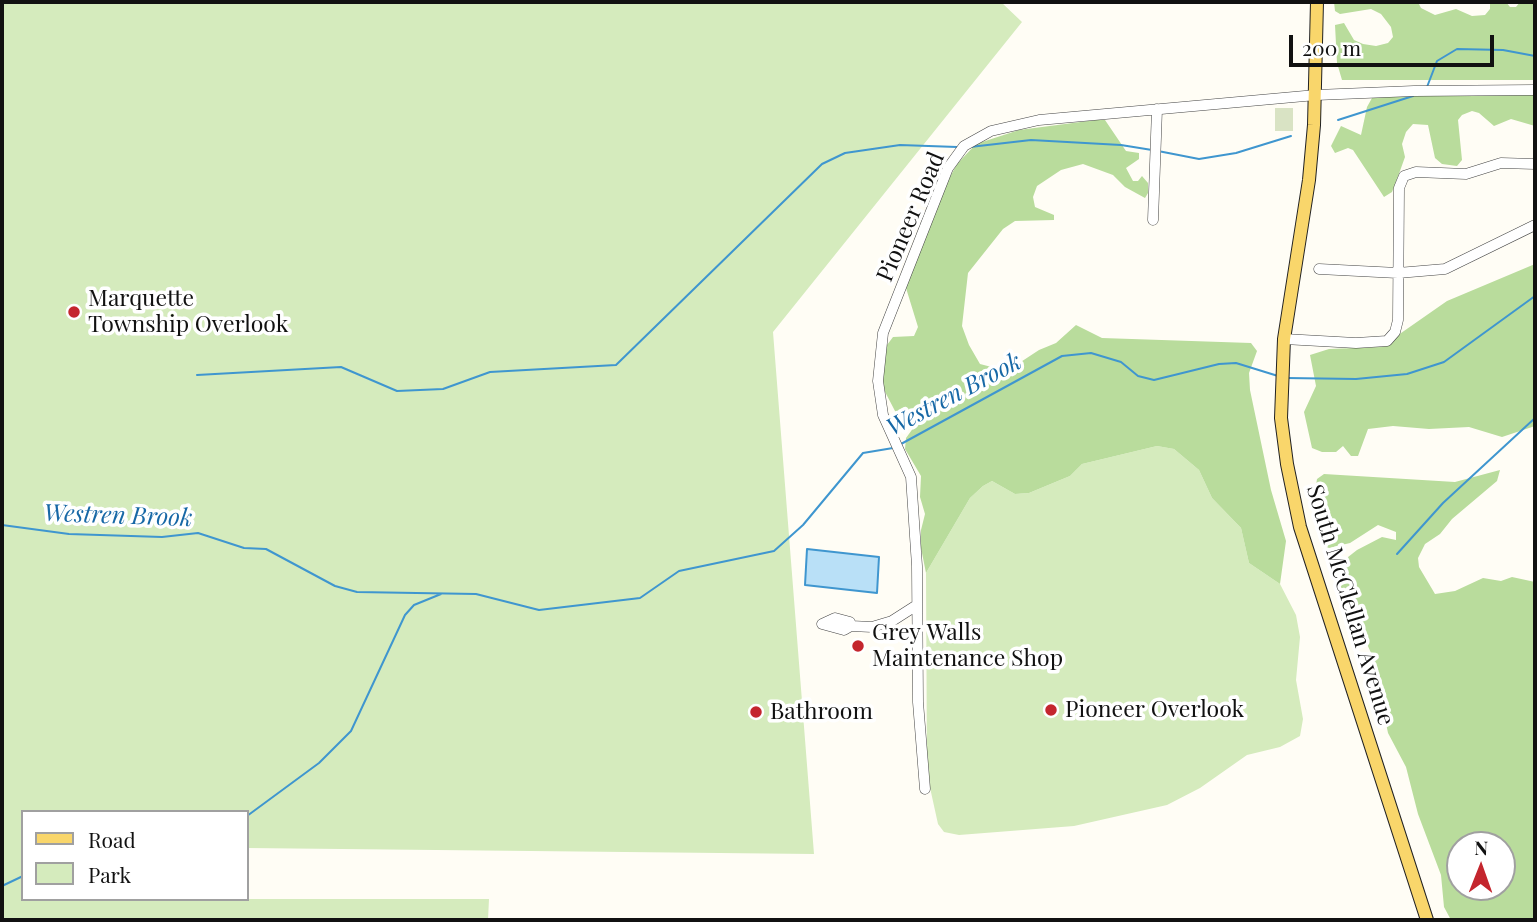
<!DOCTYPE html>
<html>
<head>
<meta charset="utf-8">
<style>
  body { margin:0 }
  #map { position:relative; width:1537px; height:922px; overflow:hidden; background:#fffdf5; font-family:"Playfair Display",serif }
  canvas { display:block }
  .frame { position:absolute; inset:0; border:4px solid #111; pointer-events:none }
  .legend { position:absolute; left:21px; top:810px; width:228px; height:91px; box-sizing:border-box; background:#fff; border:2px solid #a0a0a0; margin:0; padding:9px 12px; list-style:none; font-size:21px; color:#111 }
  .legend li { display:flex; align-items:center; gap:14px; height:35px }
  .legend b { width:35px; border:2px solid #a0a0a0 }
  .north { position:absolute; left:1446px; top:831px; width:70px; height:70px; box-sizing:border-box; background:#fff; border:2px solid #a0a0a0; border-radius:50%; rotate:1deg; font-size:19px; font-weight:700; line-height:28px; text-align:center; color:#111 }
  .north::after { content:''; display:block; margin:auto; width:24px; height:32px; background:#c4262e; clip-path:polygon(50% 0,100% 100%,50% 72%,0 100%) }
  .scale { position:absolute; left:1289px; top:35px; width:205px; height:32px; box-sizing:border-box; border:4px solid #111; border-top:0; padding-left:9px; font-size:21px; line-height:24px; white-space:nowrap; color:#111; -webkit-text-stroke:5px #fff; paint-order:stroke }
</style>
</head>
<body>
<div id="map">
<canvas width="1537" height="922"></canvas>
<div class="frame"></div>
<ul class="legend">
<li><b style="height:9px;background:#f9d66b"></b>Road</li>
<li><b style="height:19px;background:#d5ebbd"></b>Park</li>
</ul>
<div class="north">N</div>
<div class="scale">200 m</div>
</div>
<script>
const ctx = document.querySelector('canvas').getContext('2d');
ctx.lineJoin = 'round';
function fill(path, color) {
  ctx.fillStyle = color;
  ctx.fill(path, 'evenodd');
}
function poly(rows) {
  const path = new Path2D();
  for (const r of rows) {
    path.moveTo(r[0], r[1]);
    for (let i = 2; i < r.length; i += 2) path.lineTo(r[i], r[i + 1]);
  }
  return path;
}
function trace(path, color, width, dash) {
  ctx.strokeStyle = color;
  ctx.lineWidth = width;
  ctx.lineCap = dash ? 'butt' : 'round';
  ctx.setLineDash(dash || []);
  ctx.stroke(path);
}
function write(font, color, halo, rows, align = 'center') {
  ctx.font = font + ' "Playfair Display",serif';
  ctx.lineWidth = 7;
  ctx.setLineDash([]);
  ctx.textBaseline = 'middle';
  ctx.strokeStyle = halo;
  ctx.fillStyle = color;
  for (const [text, x, y, turn = 0] of rows) {
    ctx.save();
    ctx.translate(x, y);
    ctx.rotate((+turn || 0) * Math.PI / 180);
    ctx.textAlign = isNaN(turn) ? turn : align;
    if (halo) ctx.strokeText(text, 0, 0);
    ctx.fillText(text, 0, 0);
    ctx.restore();
  }
}
fill(poly([
  [2,2,1001,2,1022,22,773,332,814,854,247,848,247,812,23,812,23,899,489,899,488,920,2,920],
  [1157,446,1174,449,1199,470,1212,498,1241,528,1249,563,1280,584,1296,615,1300,637,1296,680,1303,719,1300,736,1280,747,1247,755,1200,788,1167,805,1074,826,959,835,944,832,938,824,927,774,926,573,970,498,983,486,992,481,1015,494,1029,493,1070,476,1082,464]
]), '#d5ebbd');
fill(poly([
  [1334,2,1418,2,1421,8,1435,15,1456,9,1472,16,1485,15,1490,9,1490,2,1506,2,1510,7,1516,7,1520,2,1535,2,1535,80,1342,80,1337,63,1335,25,1344,23,1354,40,1363,44,1376,46,1388,43,1393,37,1391,27,1381,14,1371,9,1340,14,1335,11],
  [1402,94,1535,94,1535,126,1511,119,1494,126,1479,113,1472,111,1462,115,1458,120,1462,160,1457,166,1442,164,1435,158,1428,125,1413,124,1406,132,1402,144,1405,157,1396,182,1392,192,1384,197,1353,150,1348,148,1335,153,1331,146,1341,126,1361,135,1367,107,1372,98],
  [1096,120,1105,120,1126,151,1139,153,1139,159,1126,168,1133,181,1138,181,1142,176,1148,183,1148,193,1145,198,1125,187,1113,175,1083,164,1061,170,1037,186,1033,197,1035,207,1054,215,1054,220,1015,221,1003,229,968,273,962,326,969,345,980,364,1007,371,1039,350,1056,343,1076,325,1102,338,1251,343,1257,351,1249,373,1250,390,1271,490,1286,541,1280,584,1249,563,1241,528,1212,498,1199,470,1174,449,1157,446,1082,464,1070,476,1029,493,1015,494,992,481,983,486,970,498,926,573,921,548,921,530,925,514,920,497,921,476,905,449,906,438,914,427,895,411,882,386,882,367,887,345,893,337,914,336,918,327,906,288,944,188,957,164,976,144,1019,130],
  [1535,264,1535,426,1502,437,1469,427,1429,429,1393,426,1368,429,1358,456,1351,456,1343,446,1336,452,1322,452,1312,448,1304,412,1316,386,1310,355,1329,349,1381,347,1447,301],
  [1500,470,1497,481,1452,519,1440,534,1425,544,1418,558,1419,567,1435,594,1455,591,1483,578,1501,581,1512,577,1535,582,1535,920,1451,920,1444,907,1441,875,1418,814,1406,767,1388,733,1372,655,1335,574,1343,561,1357,550,1382,537,1396,540,1396,532,1378,525,1350,543,1329,548,1326,547,1313,504,1317,479,1324,474,1455,482],
  [1502,845,1502,887,1460,887,1460,845]
]), '#b9dc9c');
fill(poly([
  [1275,108,1293,108,1293,131,1275,131]
]), '#d9e3c4');
const water = poly([
  [807,549,879,557,877,593,805,585,807,549]
]);
fill(water, '#b9e0f7');
trace(water, '#3f96cf', 2);
trace(poly([
  [1427,87,1437,61,1457,49,1503,50,1535,56],
  [1338,120,1413,96],
  [970,147,1031,140,1121,145,1152,150],
  [1158,151,1199,159,1236,153,1291,136],
  [197,375,341,367,397,391,443,389,490,372,616,365,822,164,845,153,900,145,957,147],
  [1287,378,1356,379,1407,374,1444,362,1535,296],
  [901,444,1062,356,1091,353,1121,362,1138,376,1154,380,1219,364,1236,363,1278,376],
  [2,525,69,534,162,537,198,533,244,548,266,549,335,586,357,592,476,594,539,610,640,598,679,571,774,551,803,525,863,453,893,448],
  [1397,554,1443,503,1535,418],
  [247,816,319,763,351,731,405,615,414,605,441,594],
  [2,886,23,876]
]), '#3f96cf', 2);
const minor = poly([
  [1153,220,1157,109],
  [1319,269,1398,273,1445,269,1535,225],
  [1284,339,1356,343,1387,341,1395,332,1398,320,1399,188,1404,176,1416,172,1466,174,1501,163,1535,164],
  [851,626,844,630,822,624,835,618,850,622,851,626,872,627,892,621,917,605],
  [925,789,918,702,917,566,911,477,883,415,878,381,883,333,948,168,964,146,991,131,1039,120,1316,95,1414,91,1535,90]
]);
const major = poly([
  [1317,2,1314,125,1309,180,1284,339,1281,418,1287,464,1300,527,1427,920]
]);
trace(minor, '#444', 11);
trace(major, '#222', 14);
trace(minor, '#fff', 10);
trace(major, '#f9d66b', 12);
for (const [x, y, r, color] of [
  [74,312,7,"#c4262e"],
  [858,646,7,"#c4262e"],
  [1051,710,7,"#c4262e"],
  [756,712,7,"#c4262e"]
]) {
  const dot = new Path2D();
  dot.arc(x, y, r, 0, 2 * Math.PI);
  ctx.fillStyle = color;
  ctx.fill(dot);
  trace(dot, '#fff', 2.5);
}
write('23px', '#111', '#fff', [
  ["Pioneer Road",911,217,-67],
  ["South McClellan Avenue",1350,605,73]
]);
write('23px', '#111', '#fff', [
  ["Marquette",88,299],
  ["Township Overlook",88,325],
  ["Grey Walls",872,633],
  ["Maintenance Shop",872,659],
  ["Pioneer Overlook",1065,710],
  ["Bathroom",770,712]
], 'left');
write('italic 24px', '#1768a6', '#fff', [
  ["Westren Brook",954,395,-28],
  ["Westren Brook",118,516,2]
]);
</script>
</body>
</html>
